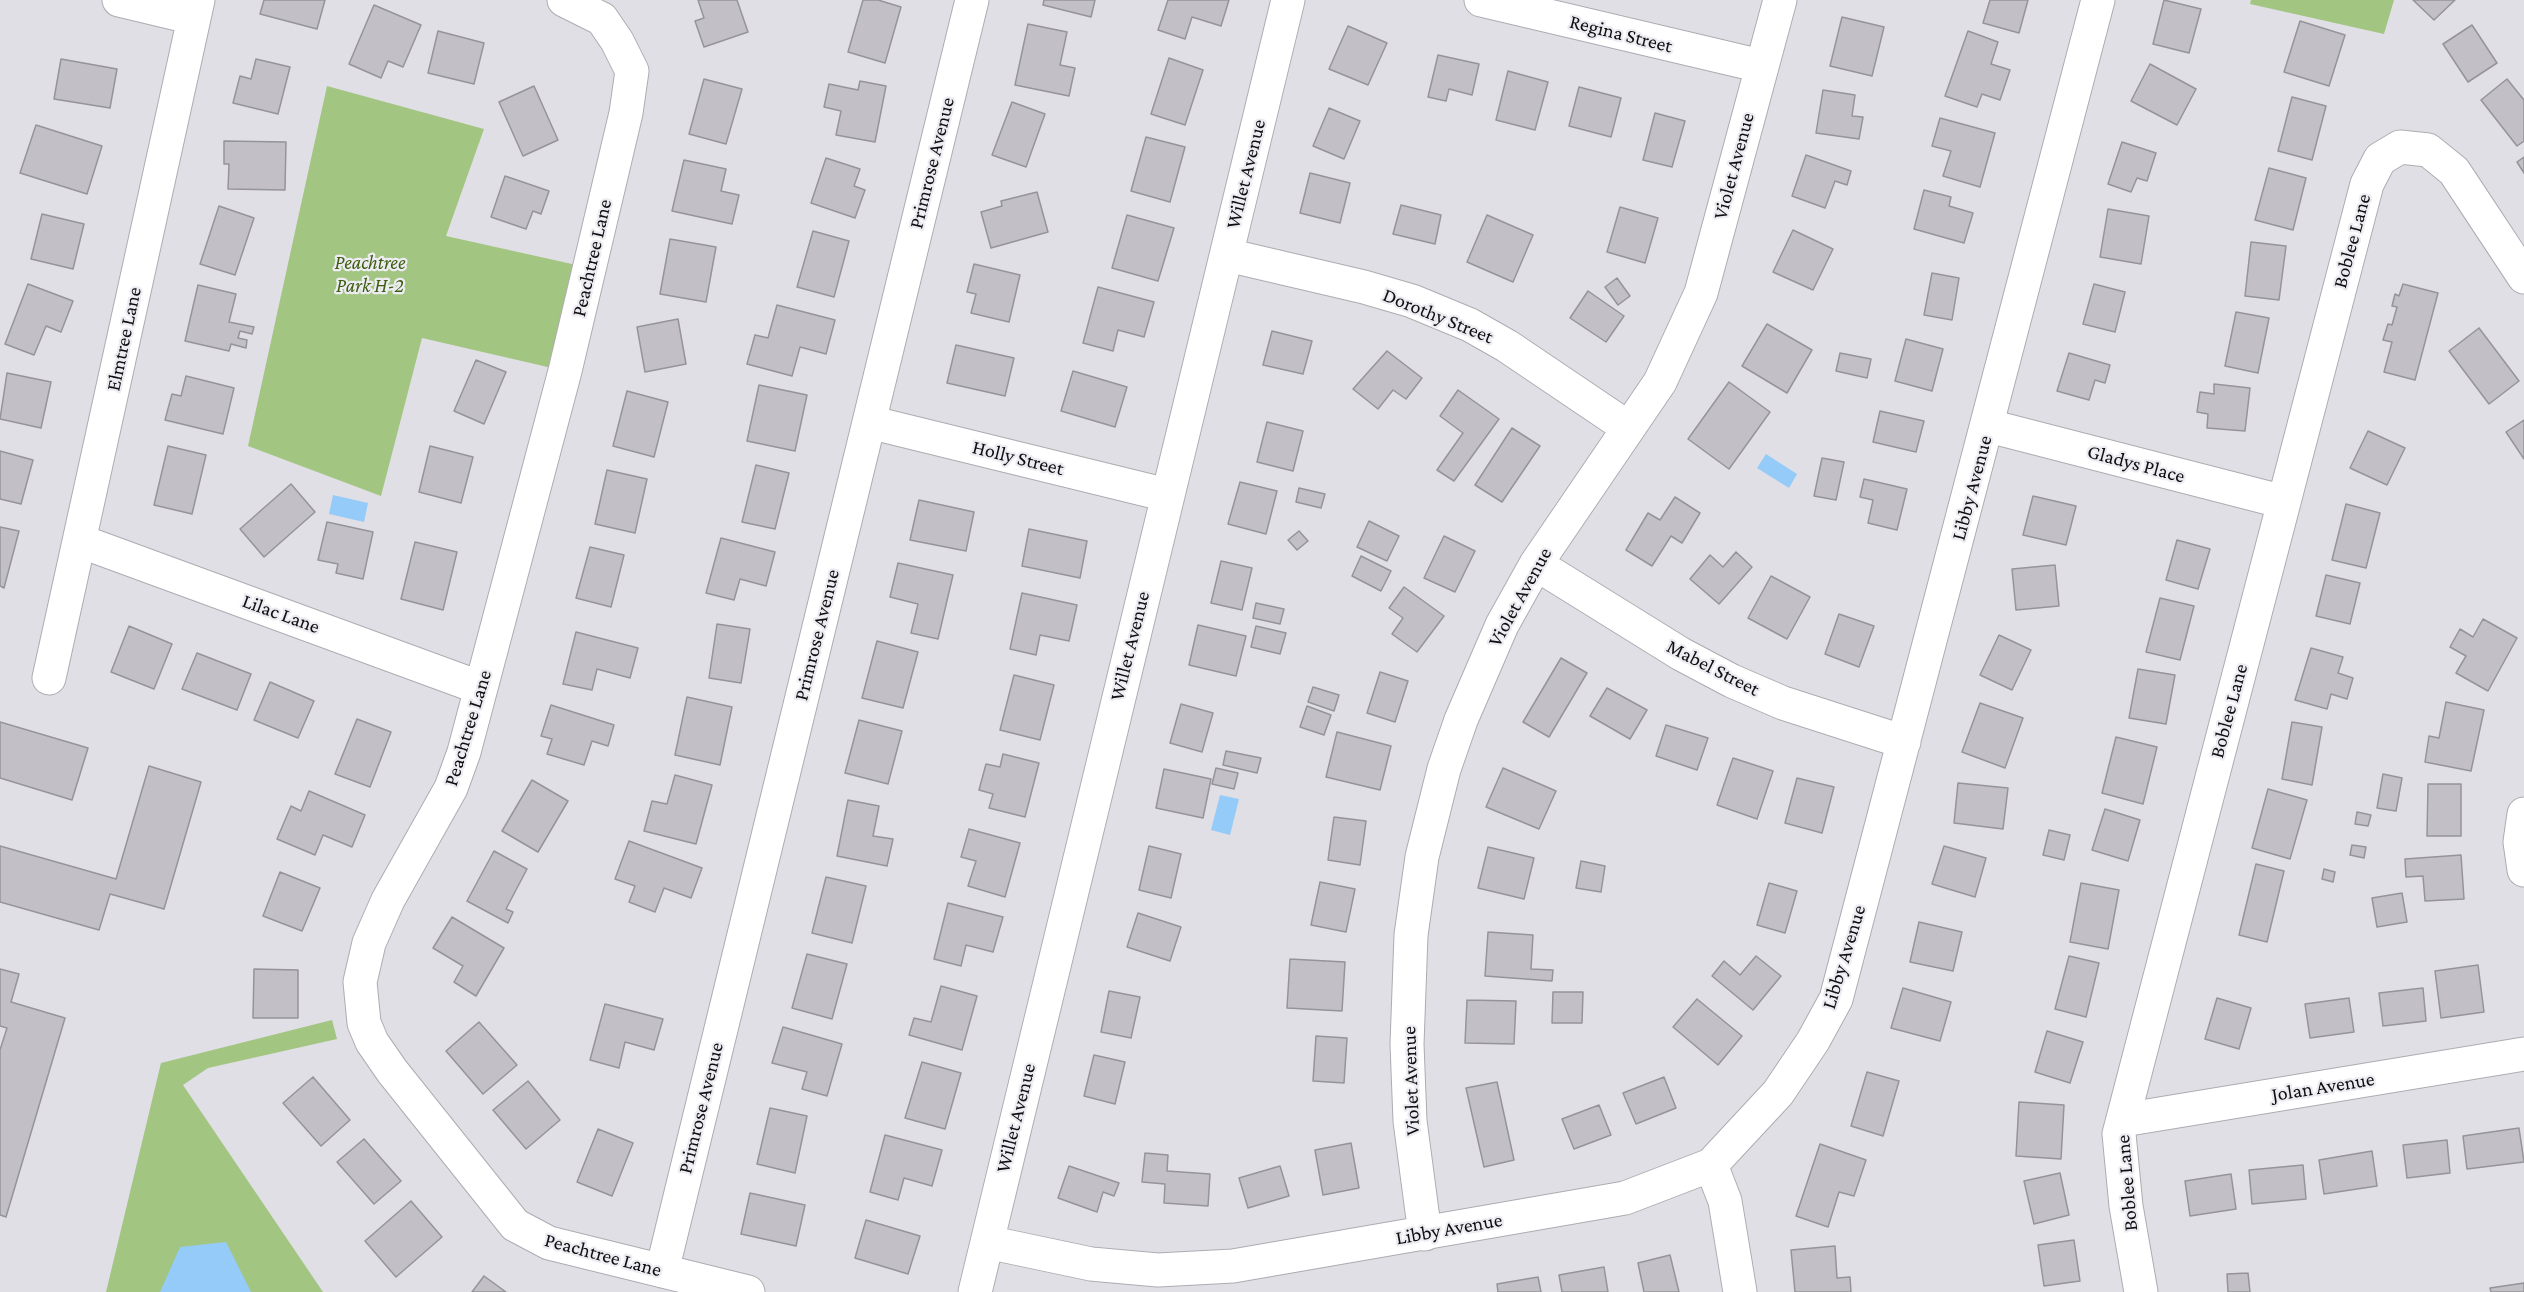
<!DOCTYPE html>
<html>
<head>
<meta charset="utf-8">
<style>
  body { margin:0 }
  canvas { display:block; background:#e0dfe5 }
</style>
</head>
<body>
<canvas width="2524" height="1292"></canvas>
<script>
const ctx = document.querySelector('canvas').getContext('2d');
ctx.lineJoin = 'round';
function fill(path, color) {
  ctx.fillStyle = color;
  ctx.fill(path, 'evenodd');
}
function poly(rows) {
  const path = new Path2D();
  for (const r of rows) {
    path.moveTo(r[0], r[1]);
    for (let i = 2; i < r.length; i += 2) path.lineTo(r[i], r[i + 1]);
  }
  return path;
}
function trace(path, color, width, dash) {
  ctx.strokeStyle = color;
  ctx.lineWidth = width;
  ctx.lineCap = dash ? 'butt' : 'round';
  ctx.setLineDash(dash || []);
  ctx.stroke(path);
}
function write(font, color, halo, rows, align = 'center') {
  ctx.font = font + ' "Crimson Pro",serif';
  ctx.lineWidth = 4.5;
  ctx.setLineDash([]);
  ctx.textBaseline = 'middle';
  ctx.strokeStyle = halo;
  ctx.fillStyle = color;
  for (const [text, x, y, turn = 0] of rows) {
    ctx.save();
    ctx.translate(x, y);
    ctx.rotate((+turn || 0) * Math.PI / 180);
    ctx.textAlign = isNaN(turn) ? turn : align;
    if (halo) ctx.strokeText(text, 0, 0);
    ctx.fillText(text, 0, 0);
    ctx.restore();
  }
}
fill(poly([
  [2251,0,2394,0,2384,34,2250,4],
  [327,86,484,129,446,236,590,268,565,371,422,338,381,496,248,446],
  [332,1020,337,1039,208,1068,183,1085,323,1292,106,1292,161,1063]
]), '#a3c582');
fill(poly([
  [1766,454,1797,474,1789,488,1757,468],
  [333,495,368,503,364,522,329,514],
  [1220,795,1239,799,1230,835,1211,830],
  [226,1242,251,1292,160,1292,180,1247]
]), '#95cbf8');
const building = poly([
  [264,0,325,0,317,29,260,14,264,0],
  [698,0,737,0,748,32,704,47,695,21,704,18,698,0],
  [863,0,878,0,901,7,885,63,848,52,863,0],
  [1044,0,1095,0,1091,17,1043,5,1044,0],
  [1168,0,1229,0,1221,26,1192,17,1185,39,1158,30,1168,0],
  [1990,0,2028,0,2019,33,1983,23,1990,0],
  [2164,0,2201,9,2189,53,2153,44,2164,0],
  [2413,0,2455,0,2434,20,2413,0],
  [374,5,421,25,403,67,388,61,381,78,349,64,374,5],
  [1842,17,1884,27,1872,76,1830,66,1842,17],
  [2300,21,2345,35,2329,86,2284,72,2300,21],
  [1028,24,1067,32,1060,65,1075,68,1069,96,1015,85,1028,24],
  [2472,25,2497,63,2468,82,2443,44,2472,25],
  [1348,26,1387,43,1368,85,1329,69,1348,26],
  [438,31,484,43,474,84,428,73,438,31],
  [1968,31,1998,42,1991,64,2010,70,2000,100,1982,94,1977,107,1945,96,1968,31],
  [1438,55,1479,64,1472,95,1449,89,1446,101,1428,97,1438,55],
  [1169,58,1203,70,1185,125,1151,114,1169,58],
  [61,59,117,69,110,108,54,99,61,59],
  [256,59,290,67,278,114,233,103,240,76,251,79,256,59],
  [2150,64,2196,89,2177,125,2131,101,2150,64],
  [1508,71,1548,82,1535,130,1496,120,1508,71],
  [704,79,742,89,726,144,689,134,704,79],
  [2507,79,2524,100,2524,141,2517,146,2481,100,2507,79],
  [860,81,886,86,875,142,836,135,841,111,824,107,829,84,858,90,860,81],
  [534,86,558,140,523,156,499,102,534,86],
  [1579,87,1621,98,1611,137,1569,126,1579,87],
  [1823,90,1855,95,1852,116,1863,117,1859,139,1816,133,1823,90],
  [2292,97,2326,106,2312,160,2278,151,2292,97],
  [1012,102,1045,114,1026,167,992,155,1012,102],
  [1329,108,1360,121,1344,159,1313,146,1329,108],
  [1655,113,1685,121,1672,167,1643,160,1655,113],
  [1940,118,1995,133,1980,187,1943,176,1951,151,1932,146,1940,118],
  [36,125,102,146,87,194,20,173,36,125],
  [1146,137,1185,147,1170,202,1131,191,1146,137],
  [224,141,286,142,285,190,228,189,229,164,224,164,224,141],
  [2122,142,2156,153,2147,181,2137,178,2131,192,2108,184,2122,142],
  [1806,155,1851,171,1847,185,1835,181,1825,208,1792,196,1806,155],
  [2524,157,2524,173,2517,162,2524,157],
  [826,158,860,169,854,186,865,190,855,218,811,203,826,158],
  [684,160,726,169,721,191,739,195,732,224,672,211,684,160],
  [2269,168,2306,178,2293,230,2255,220,2269,168],
  [1310,173,1350,183,1340,223,1300,213,1310,173],
  [505,176,549,191,541,214,533,211,526,229,491,217,505,176],
  [1924,190,1951,197,1949,206,1973,213,1964,243,1914,229,1924,190],
  [1037,192,1048,232,991,248,981,212,1002,206,1001,201,1037,192],
  [1401,205,1441,215,1435,244,1393,234,1401,205],
  [219,206,254,218,235,275,200,264,219,206],
  [1620,207,1658,218,1645,263,1607,252,1620,207],
  [2108,209,2149,216,2141,264,2100,257,2108,209],
  [42,214,84,224,73,269,31,259,42,214],
  [1127,215,1174,228,1158,281,1112,268,1127,215],
  [1487,215,1533,235,1513,282,1467,262,1487,215],
  [1793,230,1833,249,1813,290,1773,272,1793,230],
  [813,231,849,241,834,297,797,287,813,231],
  [670,239,716,247,706,302,660,294,670,239],
  [2251,242,2286,246,2279,300,2245,296,2251,242],
  [974,264,1020,275,1009,322,971,313,976,294,967,292,974,264],
  [1932,273,1959,278,1952,320,1924,315,1932,273],
  [1617,278,1630,296,1618,305,1605,287,1617,278],
  [28,284,73,301,61,332,46,326,34,355,5,344,28,284],
  [2094,284,2125,292,2115,332,2083,324,2094,284],
  [2403,284,2438,293,2415,380,2384,372,2392,342,2383,340,2388,324,2392,325,2397,307,2392,306,2395,294,2399,296,2403,284],
  [198,285,236,294,229,322,254,327,252,334,240,331,238,338,247,340,246,348,231,344,229,351,185,341,198,285],
  [1098,287,1154,302,1144,337,1118,330,1113,351,1083,343,1098,287],
  [1588,291,1624,316,1606,342,1570,318,1588,291],
  [777,305,835,320,826,354,800,347,792,376,747,364,755,335,768,338,777,305],
  [2236,312,2269,318,2258,373,2225,366,2236,312],
  [678,319,686,364,645,372,637,327,678,319],
  [1767,324,1812,350,1787,393,1742,366,1767,324],
  [2479,328,2519,381,2489,404,2449,351,2479,328],
  [1272,331,1312,341,1303,374,1263,365,1272,331],
  [1906,339,1943,349,1932,391,1895,381,1906,339],
  [956,345,1014,358,1005,396,947,383,956,345],
  [1387,351,1422,378,1406,399,1393,390,1378,409,1353,389,1387,351],
  [1840,353,1871,359,1867,378,1836,371,1840,353],
  [2069,353,2110,365,2105,383,2095,380,2089,400,2057,391,2069,353],
  [476,360,506,372,484,424,454,411,476,360],
  [1073,371,1127,387,1115,427,1061,411,1073,371],
  [7,373,51,382,41,428,0,419,7,373],
  [186,376,234,388,223,434,165,420,172,394,181,396,186,376],
  [1729,382,1770,412,1729,469,1688,439,1729,382],
  [2214,384,2250,388,2245,431,2207,428,2208,414,2197,412,2200,392,2214,394,2214,384],
  [759,385,807,395,795,451,747,441,759,385],
  [1458,390,1499,419,1454,481,1437,470,1463,433,1440,416,1458,390],
  [627,391,668,402,654,457,613,446,627,391],
  [1880,411,1924,421,1916,452,1873,442,1880,411],
  [2524,420,2524,459,2506,432,2524,420],
  [1267,422,1303,431,1293,471,1257,462,1267,422],
  [1512,428,1540,446,1502,502,1475,485,1512,428],
  [2368,431,2405,448,2387,485,2350,468,2368,431],
  [168,446,206,455,192,514,154,505,168,446],
  [430,446,473,457,461,503,419,492,430,446],
  [0,451,33,460,21,504,0,499,0,451],
  [1822,458,1844,462,1836,500,1814,496,1822,458],
  [756,465,789,473,775,529,742,522,756,465],
  [607,470,647,479,635,533,595,524,607,470],
  [1864,479,1907,489,1897,530,1868,523,1873,500,1860,497,1864,479],
  [1240,482,1277,491,1266,534,1228,524,1240,482],
  [291,484,315,512,264,557,240,529,291,484],
  [1299,488,1325,494,1321,508,1296,502,1299,488],
  [2033,496,2076,506,2066,545,2023,535,2033,496],
  [1675,497,1700,513,1682,543,1671,536,1652,566,1626,550,1648,513,1660,520,1675,497],
  [919,500,974,512,966,551,910,540,919,500],
  [2346,504,2380,513,2366,568,2332,560,2346,504],
  [1369,521,1399,536,1387,561,1357,547,1369,521],
  [327,522,373,532,363,579,336,573,338,564,318,560,327,522],
  [0,527,19,531,4,588,0,586,0,527],
  [1029,529,1087,541,1080,578,1022,566,1029,529],
  [1299,531,1308,541,1297,550,1288,540,1299,531],
  [1444,536,1475,551,1455,592,1424,578,1444,536],
  [721,538,775,552,766,586,740,579,734,600,706,593,721,538],
  [2177,540,2210,549,2198,589,2166,580,2177,540],
  [415,542,457,552,443,610,401,599,415,542],
  [590,547,624,555,611,607,576,598,590,547],
  [1736,552,1752,567,1719,604,1690,579,1710,555,1723,567,1736,552],
  [1361,556,1391,571,1381,591,1352,576,1361,556],
  [1221,561,1252,568,1242,610,1211,603,1221,561],
  [898,563,953,575,938,639,911,633,918,604,890,597,898,563],
  [2055,565,2059,606,2016,610,2012,569,2055,565],
  [2326,575,2360,583,2350,624,2316,616,2326,575],
  [1771,576,1810,597,1787,639,1748,618,1771,576],
  [1404,587,1444,616,1417,652,1392,634,1403,618,1389,608,1404,587],
  [1022,593,1077,605,1069,641,1040,635,1036,655,1010,649,1022,593],
  [2160,598,2194,606,2180,660,2146,652,2160,598],
  [1256,603,1284,609,1280,624,1253,618,1256,603],
  [1839,614,1874,626,1859,667,1825,654,1839,614],
  [2483,619,2517,638,2488,691,2456,673,2466,656,2450,647,2460,629,2473,637,2483,619],
  [717,624,750,629,741,683,709,678,717,624],
  [1198,625,1246,636,1236,676,1189,665,1198,625],
  [129,626,172,644,154,689,111,672,129,626],
  [1256,626,1286,633,1280,654,1251,647,1256,626],
  [576,632,638,648,630,678,597,669,592,690,563,684,576,632],
  [1999,635,2031,650,2012,690,1980,675,1999,635],
  [877,641,918,652,903,708,862,698,877,641],
  [2311,648,2343,657,2338,673,2353,678,2347,699,2331,694,2327,709,2295,700,2311,648],
  [197,653,251,674,237,710,182,689,197,653],
  [1561,658,1587,673,1549,737,1523,722,1561,658],
  [2138,669,2175,675,2166,724,2129,718,2138,669],
  [1380,672,1408,681,1395,722,1367,713,1380,672],
  [1014,675,1054,685,1040,740,1000,730,1014,675],
  [270,682,314,701,298,738,254,720,270,682],
  [1313,687,1339,695,1334,711,1308,702,1313,687],
  [1607,688,1647,710,1630,739,1590,716,1607,688],
  [687,697,732,707,720,765,675,755,687,697],
  [2446,702,2484,710,2471,771,2425,762,2429,736,2439,738,2446,702],
  [1980,703,2023,718,2005,768,1962,752,1980,703],
  [1181,704,1213,713,1202,752,1170,743,1181,704],
  [551,705,614,725,608,746,592,741,584,765,547,754,552,739,541,736,551,705],
  [1307,706,1331,715,1324,735,1300,727,1307,706],
  [357,719,391,732,370,787,335,774,357,719],
  [859,720,902,731,888,784,845,773,859,720],
  [0,722,88,748,72,800,0,778,0,722],
  [2292,722,2322,727,2312,785,2282,779,2292,722],
  [1666,725,1708,738,1697,770,1656,756,1666,725],
  [1337,732,1391,746,1380,790,1326,777,1337,732],
  [2116,737,2157,747,2143,804,2102,793,2116,737],
  [1226,751,1261,758,1257,773,1223,765,1226,751],
  [1003,754,1039,763,1025,817,989,808,993,794,979,790,986,764,1000,767,1003,754],
  [1733,758,1773,771,1757,819,1717,805,1733,758],
  [149,766,201,782,164,909,110,894,99,930,0,902,0,846,116,879,149,766],
  [1216,768,1238,773,1234,789,1212,784,1216,768],
  [1503,768,1556,791,1539,829,1486,807,1503,768],
  [1164,769,1211,779,1203,818,1156,808,1164,769],
  [2383,774,2402,778,2396,811,2377,808,2383,774],
  [675,775,712,785,696,844,644,831,652,801,667,804,675,775],
  [1797,778,1834,787,1822,833,1785,823,1797,778],
  [532,780,568,801,538,852,502,831,532,780],
  [1958,783,2008,788,2003,829,1954,823,1958,783],
  [2428,784,2461,784,2461,836,2427,836,2428,784],
  [2268,789,2307,800,2290,859,2252,848,2268,789],
  [309,791,365,815,352,847,323,835,315,855,277,839,291,806,301,811,309,791],
  [848,800,879,806,873,836,893,839,887,866,837,856,848,800],
  [2105,809,2140,820,2128,861,2092,850,2105,809],
  [2357,812,2371,815,2368,826,2355,824,2357,812],
  [1334,817,1366,821,1360,865,1328,860,1334,817],
  [969,829,1020,843,1005,897,968,886,976,861,961,857,969,829],
  [2049,830,2070,835,2064,860,2043,855,2049,830],
  [629,841,702,868,691,898,664,888,655,912,629,902,635,886,615,879,629,841],
  [2352,845,2366,847,2364,858,2350,855,2352,845],
  [1149,846,1181,854,1171,898,1139,890,1149,846],
  [1944,846,1986,858,1975,897,1932,884,1944,846],
  [1488,847,1534,858,1524,899,1478,888,1488,847],
  [494,851,527,869,506,909,513,912,508,923,467,901,494,851],
  [2461,855,2464,899,2425,901,2423,876,2406,877,2405,859,2461,855],
  [1581,861,1605,866,1601,892,1576,888,1581,861],
  [2256,864,2284,871,2267,942,2239,935,2256,864],
  [2324,869,2335,872,2333,882,2322,879,2324,869],
  [280,872,320,888,302,931,263,916,280,872],
  [826,877,866,886,852,943,812,933,826,877],
  [1320,882,1355,889,1346,932,1311,925,1320,882],
  [1769,883,1797,891,1785,933,1757,925,1769,883],
  [2081,883,2119,890,2108,949,2070,942,2081,883],
  [2402,893,2407,922,2377,927,2372,898,2402,893],
  [948,903,1003,917,993,952,966,945,961,966,934,959,948,903],
  [1138,913,1181,927,1170,961,1127,947,1138,913],
  [452,917,504,948,476,996,454,982,463,966,433,948,452,917],
  [1919,922,1962,932,1953,971,1910,962,1919,922],
  [1488,932,1533,935,1531,969,1553,970,1552,981,1485,976,1488,932],
  [807,954,847,964,832,1019,792,1008,807,954],
  [1756,956,1781,976,1753,1010,1712,976,1724,961,1740,975,1756,956],
  [2069,956,2099,963,2086,1017,2055,1009,2069,956],
  [1290,959,1345,962,1342,1011,1287,1008,1290,959],
  [2478,965,2484,1012,2441,1018,2435,971,2478,965],
  [0,969,19,974,11,1002,65,1018,6,1217,0,1215,0,1050,7,1028,0,1026,0,969],
  [254,969,298,970,298,1018,253,1018,254,969],
  [941,986,977,996,962,1050,909,1035,914,1018,931,1022,941,986],
  [1903,988,1951,1002,1940,1041,1891,1028,1903,988],
  [2423,988,2426,1021,2383,1026,2379,993,2423,988],
  [1109,991,1140,997,1131,1038,1101,1032,1109,991],
  [1553,992,1583,992,1582,1023,1552,1023,1553,992],
  [2217,998,2251,1008,2239,1049,2205,1039,2217,998],
  [2349,998,2354,1032,2310,1038,2305,1004,2349,998],
  [1697,999,1742,1036,1718,1065,1673,1027,1697,999],
  [1467,1000,1516,1001,1514,1044,1465,1043,1467,1000],
  [605,1004,663,1019,654,1050,625,1042,619,1068,590,1060,605,1004],
  [479,1022,517,1065,483,1094,446,1051,479,1022],
  [783,1027,842,1044,827,1096,802,1089,807,1072,772,1063,783,1027],
  [2047,1031,2083,1042,2070,1083,2035,1072,2047,1031],
  [1316,1036,1347,1038,1344,1083,1313,1081,1316,1036],
  [1094,1055,1125,1062,1115,1104,1084,1096,1094,1055],
  [922,1062,961,1073,945,1129,905,1118,922,1062],
  [1867,1072,1899,1081,1883,1136,1851,1126,1867,1072],
  [313,1077,350,1120,321,1146,283,1103,313,1077],
  [1664,1077,1676,1108,1636,1124,1623,1093,1664,1077],
  [528,1081,560,1120,526,1149,493,1110,528,1081],
  [1497,1082,1514,1160,1484,1167,1466,1088,1497,1082],
  [2019,1102,2064,1105,2061,1159,2016,1156,2019,1102],
  [1599,1105,1611,1135,1574,1149,1562,1119,1599,1105],
  [770,1108,807,1116,795,1173,757,1164,770,1108],
  [2519,1128,2524,1162,2467,1169,2463,1136,2519,1128],
  [598,1129,633,1143,612,1196,577,1182,598,1129],
  [885,1135,942,1150,932,1186,904,1178,898,1200,870,1192,885,1135],
  [364,1139,401,1181,374,1204,337,1162,364,1139],
  [2447,1140,2450,1173,2407,1178,2403,1145,2447,1140],
  [1351,1143,1359,1188,1323,1195,1315,1150,1351,1143],
  [1820,1144,1866,1160,1854,1196,1839,1192,1828,1227,1796,1216,1820,1144],
  [2372,1151,2377,1186,2324,1194,2319,1160,2372,1151],
  [1145,1153,1168,1155,1167,1171,1210,1174,1208,1206,1164,1203,1165,1184,1142,1182,1145,1153],
  [2303,1165,2306,1199,2252,1204,2249,1170,2303,1165],
  [1069,1166,1119,1183,1114,1196,1103,1192,1097,1212,1058,1198,1069,1166],
  [1280,1166,1289,1196,1248,1208,1239,1178,1280,1166],
  [2060,1173,2069,1215,2034,1224,2024,1181,2060,1173],
  [2231,1174,2236,1209,2190,1216,2185,1181,2231,1174],
  [750,1193,805,1205,796,1246,741,1234,750,1193],
  [411,1201,442,1237,396,1277,365,1241,411,1201],
  [866,1220,920,1236,908,1274,855,1258,866,1220],
  [2074,1240,2080,1281,2044,1286,2038,1245,2074,1240],
  [1835,1246,1837,1278,1850,1277,1851,1292,1795,1292,1791,1250,1835,1246],
  [1670,1255,1679,1292,1644,1292,1638,1263,1670,1255],
  [1604,1267,1608,1292,1562,1292,1559,1275,1604,1267],
  [2248,1273,2250,1292,2228,1292,2227,1274,2248,1273],
  [484,1276,506,1292,472,1292,484,1276],
  [1538,1277,1541,1292,1498,1292,1497,1284,1538,1277],
  [2524,1283,2524,1292,2491,1292,2490,1288,2524,1283]
]);
fill(building, '#c2c0c6');
trace(building, '#959499', 1.5);
const minor = poly([
  [119,0,194,18],
  [564,0,602,19,617,41,632,71,626,113,565,371,464,752,451,788,388,900,369,943,360,982,364,1023,372,1042,392,1071,515,1225,549,1243,748,1292],
  [1481,0,1761,66],
  [1227,255,1364,287,1412,301,1470,325,1507,346,1627,427],
  [869,422,1167,495],
  [1989,426,2284,502],
  [80,541,481,688],
  [1536,564,1681,654,1732,681,1783,703,1904,742],
  [49,678,198,0],
  [2524,814,2520,842,2524,870],
  [2123,1120,2524,1054],
  [1711,1165,1725,1201,1740,1292],
  [1425,1234,1410,1121,1407,1044,1411,935,1422,857,1444,769,1461,720,1502,625,1536,564,1660,382,1701,293,1780,0],
  [987,1242,1091,1264,1158,1270,1233,1266,1625,1198,1711,1165,1778,1093,1813,1041,1836,999,2098,0],
  [662,1271,972,0],
  [975,1292,1288,0],
  [2141,1292,2126,1206,2119,1134,2367,184,2380,159,2400,147,2428,150,2454,171,2524,277]
]);
trace(minor, '#aeacb2', 35);
trace(minor, '#fff', 33);
write('20px', '#0f0f11', '#edecf2', [
  ["Regina Street",1621,34,14],
  ["Primrose Avenue",932,163,-76],
  ["Violet Avenue",1734,166,-75],
  ["Willet Avenue",1246,174,-76],
  ["Boblee Lane",2352,241,-75],
  ["Peachtree Lane",592,258,-77],
  ["Dorothy Street",1438,316,22],
  ["Elmtree Lane",124,339,-78],
  ["Holly Street",1018,458,14],
  ["Gladys Place",2136,464,15],
  ["Libby Avenue",1972,488,-75],
  ["Violet Avenue",1520,597,-61],
  ["Lilac Lane",281,614,20],
  ["Primrose Avenue",817,635,-76],
  ["Willet Avenue",1130,646,-76],
  ["Mabel Street",1713,668,27],
  ["Boblee Lane",2229,711,-75],
  ["Peachtree Lane",468,728,-73],
  ["Libby Avenue",1844,957,-73],
  ["Violet Avenue",1411,1081,-92],
  ["Jolan Avenue",2323,1087,-9],
  ["Primrose Avenue",701,1108,-76],
  ["Willet Avenue",1016,1118,-76],
  ["Boblee Lane",2127,1183,-95],
  ["Libby Avenue",1449,1229,-10],
  ["Peachtree Lane",603,1255,15]
]);
write('italic 20px', '#3d5d10', '#edecf2', [
  ["Peachtree",370,263],
  ["Park H-2",370,286]
]);
</script>
</body>
</html>
